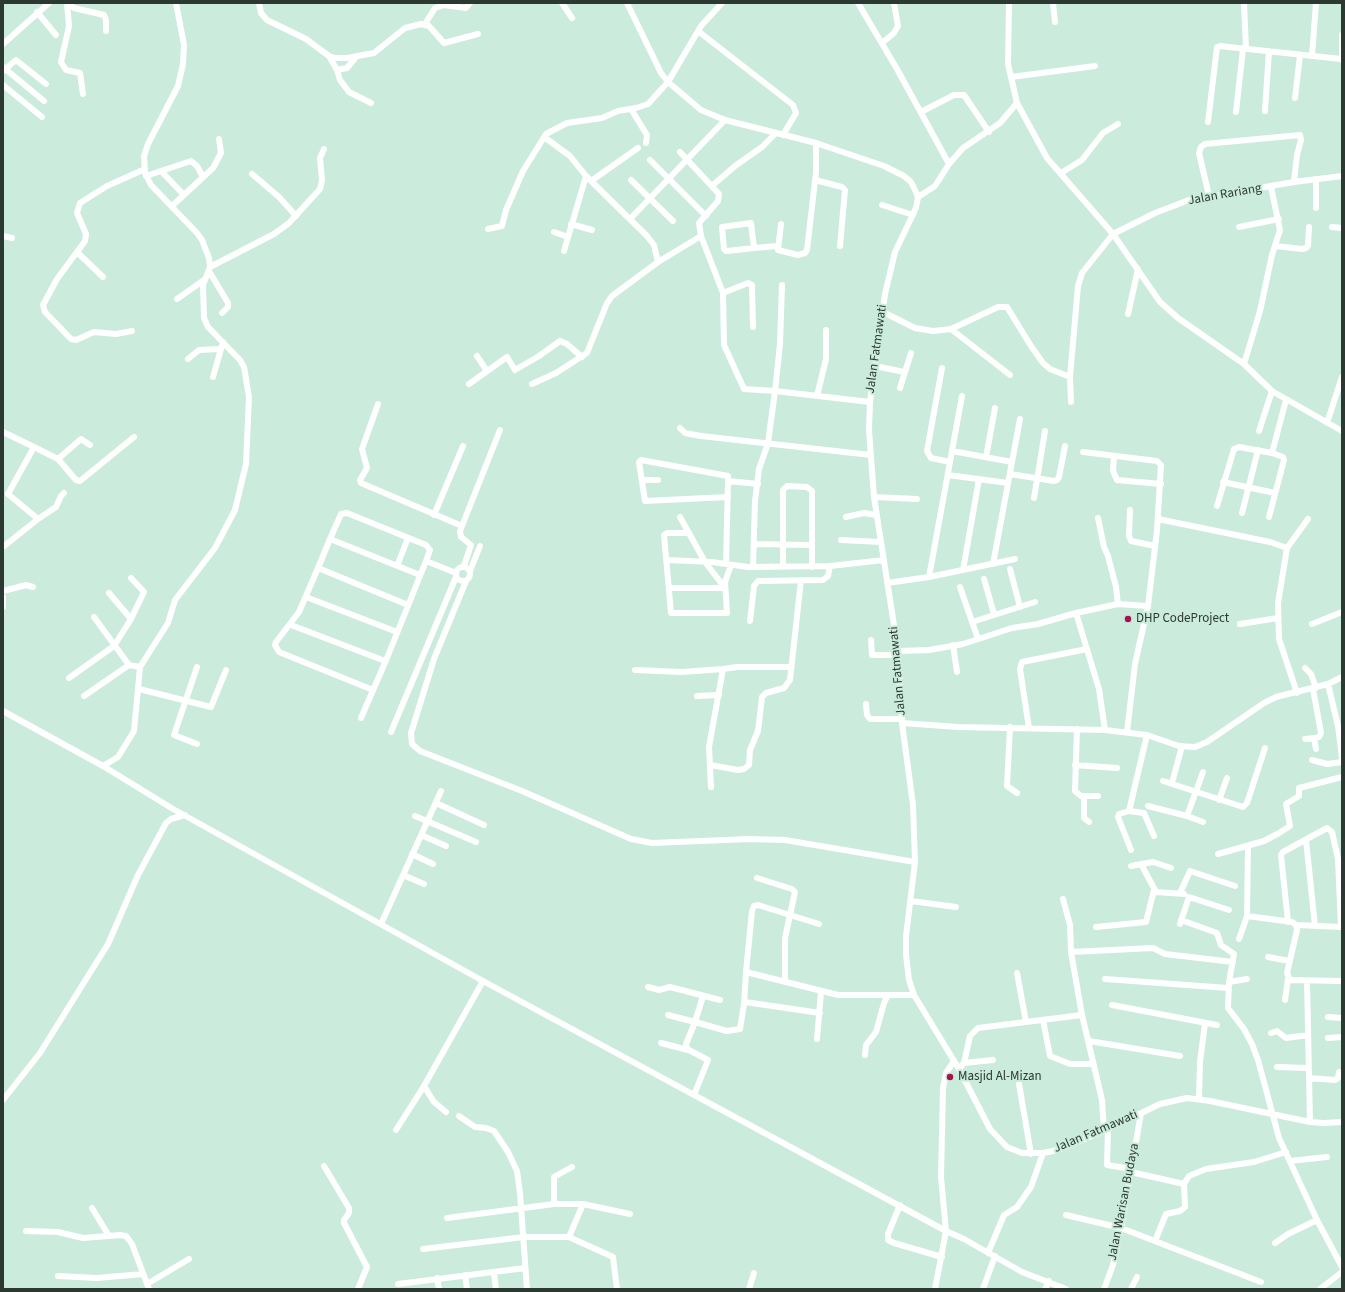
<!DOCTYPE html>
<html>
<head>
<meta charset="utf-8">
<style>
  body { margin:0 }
  #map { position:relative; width:1345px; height:1292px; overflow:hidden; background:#cbebdd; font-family:"Source Sans 3",sans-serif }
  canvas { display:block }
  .frame { position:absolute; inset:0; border:4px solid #2c3933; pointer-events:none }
</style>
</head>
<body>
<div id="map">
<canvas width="1345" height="1292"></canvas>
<div class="frame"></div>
</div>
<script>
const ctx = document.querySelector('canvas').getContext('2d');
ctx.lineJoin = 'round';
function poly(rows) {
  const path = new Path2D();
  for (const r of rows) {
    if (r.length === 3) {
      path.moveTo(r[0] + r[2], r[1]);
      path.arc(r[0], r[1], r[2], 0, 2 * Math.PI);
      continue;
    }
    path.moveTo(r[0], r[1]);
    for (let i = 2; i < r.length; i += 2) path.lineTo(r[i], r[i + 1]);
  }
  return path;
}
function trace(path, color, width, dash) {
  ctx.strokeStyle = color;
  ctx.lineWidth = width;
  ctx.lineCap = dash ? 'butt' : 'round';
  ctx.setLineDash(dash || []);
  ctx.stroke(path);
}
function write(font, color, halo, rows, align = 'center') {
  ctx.font = font + ' "Source Sans 3",sans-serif';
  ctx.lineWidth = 4;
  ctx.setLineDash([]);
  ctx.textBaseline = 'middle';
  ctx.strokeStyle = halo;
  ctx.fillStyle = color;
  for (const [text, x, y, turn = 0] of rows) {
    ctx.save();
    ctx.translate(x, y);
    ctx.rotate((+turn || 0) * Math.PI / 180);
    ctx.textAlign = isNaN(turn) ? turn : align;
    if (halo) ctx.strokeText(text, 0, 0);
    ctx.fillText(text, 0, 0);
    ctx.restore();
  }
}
trace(poly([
  [67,3,69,26,61,62,66,70,80,73,83,94],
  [68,3,74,8,104,15,106,20,106,31],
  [259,3,261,13,267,20,306,39,329,56,335,58,347,58,374,53,405,28,421,24,429,26,444,43,478,34],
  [562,3,572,18],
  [627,3,661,73,668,82,701,110,725,120,816,143,884,166,904,176,911,182,916,192,918,197,916,208,895,252,885,294,870,402,869,430,874,497,898,651,902,723,913,805,915,862,906,936,906,955,909,980,914,995,959,1069,990,1129,1007,1147,1022,1153,1043,1153,1058,1150,1104,1131,1160,1104,1187,1098,1210,1101,1310,1122,1324,1123,1342,1122],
  [858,3,897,69,949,164],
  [1009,3,1008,64,1017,103,1047,158,1113,234,1160,302,1178,318,1244,364,1272,391,1342,431],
  [1053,3,1055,22],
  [1244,3,1246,49],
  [37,12,56,35],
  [425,24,435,8,444,5,466,8,470,3],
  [698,31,793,105,796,113,783,135],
  [1342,35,1342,60],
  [882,43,894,33,898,26,894,3],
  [3,44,49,3],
  [329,56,337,70,340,80,349,92,371,103],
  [1312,56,1316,3],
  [3,67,44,101],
  [337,70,347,68,356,57],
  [3,71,16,60,46,84],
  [1011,77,1095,66],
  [3,85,42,117],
  [1295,98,1300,55],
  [631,109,647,135,646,143],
  [1265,111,1269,51],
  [921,112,954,95,964,95,989,132],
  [1236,112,1243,49],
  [1208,122,1217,47,1220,46,1341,59],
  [544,137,570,156,586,176,647,236,654,245,658,262],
  [680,152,719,194,718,201,699,223,701,236],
  [650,160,706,216],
  [161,171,184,195],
  [1061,173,1082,160,1103,133,1118,124],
  [252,174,279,197,296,216],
  [146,176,191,161,197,166,203,177],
  [1316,179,1316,208],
  [631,180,673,221],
  [815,180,842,187,845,190,840,246],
  [591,181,638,148],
  [713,185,735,166,762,147,776,133],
  [1209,196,1199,153,1201,147,1205,144,1300,135,1301,140,1297,155,1294,182],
  [918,197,935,186,949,164,963,148,1000,123,1017,103],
  [882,205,913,215],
  [172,206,213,168,221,153,219,139],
  [630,219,725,120],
  [571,224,592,230],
  [781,224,778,250,798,255,805,253,807,250,816,172,816,143],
  [1239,227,1279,219],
  [1332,227,1342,228],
  [488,229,502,226,506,210,523,171,546,134,567,123,602,118,618,111,636,108,648,104,668,82,701,26,722,3],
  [554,232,568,237],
  [3,236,12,238],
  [1276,246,1302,249,1306,248,1308,246,1309,227],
  [754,248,751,223,722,227,724,249,726,251,727,251,754,248,777,246],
  [564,251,586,176],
  [77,252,103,277],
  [210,267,274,234,289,223,320,189,322,180,320,158,324,149],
  [209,271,228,303,228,307,222,313],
  [177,299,204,280],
  [883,312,915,328,933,331,951,329,998,307,1007,307,1031,346,1043,363,1050,369,1070,377],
  [1128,314,1138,269],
  [753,327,752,285,748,283,723,293,724,345,744,389,775,391,870,402],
  [951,329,1010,375],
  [132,331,116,334,94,332,76,340,71,339,45,312,43,305,57,279,85,241,86,234,77,213,80,203,107,186,145,169],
  [477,356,487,371],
  [188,359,199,350,220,349],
  [1244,364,1260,311,1272,255,1280,230,1271,187],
  [875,366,904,372],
  [942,368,927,451,931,458,950,462],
  [213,377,223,342],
  [469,384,507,357,515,370,539,356,560,341,567,344,582,357],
  [532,384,556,373,587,353,607,303,612,296,658,262,701,236,723,293],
  [900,388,911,353],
  [817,396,826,359,826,330],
  [1071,402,1070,377,1078,286,1082,273,1113,234,1155,213,1189,200,1294,182,1342,176],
  [378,404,362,449,367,468,360,480,361,483,462,526],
  [1327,423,1342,377],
  [680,428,685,433,701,436,871,455],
  [1259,431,1272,391],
  [3,432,34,447,8,494,38,519,3,547],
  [34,447,58,459,76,480,80,481,134,437],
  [952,451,1012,462],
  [1083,452,1157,461,1161,465,1157,530,1148,606,1135,664,1127,732],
  [1272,453,1286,400],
  [1114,456,1113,471,1117,480,1161,484],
  [986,457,995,408],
  [58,459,81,439,90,445],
  [1010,474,1054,481,1057,480,1059,477,1065,446],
  [948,475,1008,483],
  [642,480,658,480],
  [1223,482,1275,493],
  [728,497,645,501,639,462,641,460,728,476,728,481,758,484],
  [874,497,917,499],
  [1034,498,1045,431],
  [1217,506,1234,449,1239,447,1272,453,1283,457,1284,460,1269,517],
  [1130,510,1129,536,1131,541,1155,546],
  [1242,513,1258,450],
  [434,515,463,446],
  [846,517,864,513,876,515],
  [1098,518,1104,547,1108,556,1116,587,1118,604],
  [38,519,56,507,61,496,64,493],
  [1158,519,1270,542,1287,548,1278,603,1279,639,1297,693],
  [689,533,667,533,664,535,671,613,727,613,725,582,731,565],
  [841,540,881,542],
  [754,544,811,545],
  [1287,548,1308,519],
  [667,560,712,562,748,567,830,566,884,560],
  [426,561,456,573],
  [726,564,728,481],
  [993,564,1020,419],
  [397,566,408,538],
  [464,566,471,545,461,537,460,531,500,430],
  [463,574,7],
  [753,567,755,501,759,469,768,443,775,391,780,344,782,285],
  [783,567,783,490,787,486,807,487,812,491,812,567],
  [318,568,330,539],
  [1010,569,1020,607],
  [963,570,979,479],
  [470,571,480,546],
  [929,577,962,396],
  [984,579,994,614],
  [466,581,434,659,411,733,412,744,420,751,522,791,631,839,652,843,749,839,785,840,915,862],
  [887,583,929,577,1015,559],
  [960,587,978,639],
  [670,588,725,588,705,562,680,517],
  [3,591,26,585,33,587],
  [109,593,131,619],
  [3,597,3,607],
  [306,597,397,632],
  [94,617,129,665,140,667],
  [750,621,754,586,758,581,823,580,828,576,830,566],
  [972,622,1035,602],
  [1240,624,1278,618],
  [1312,624,1342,612],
  [291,625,385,661],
  [871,640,872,655,898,655],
  [953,645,957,672],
  [898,651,929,650,963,644,1012,628,1038,624,1076,613],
  [197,667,174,735,197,744],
  [1305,668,1311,674,1316,688],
  [635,670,682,672,723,669],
  [69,678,114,646,131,619,144,592,131,578],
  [1328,684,1338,726,1342,758],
  [139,689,211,707,226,670],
  [1313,689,1321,733,1319,737,1314,738,1316,749],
  [373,690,279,652,275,645,276,642,299,612,318,568,408,605],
  [84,696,129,665],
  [697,696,719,695],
  [866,704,867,715,870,719,902,719],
  [3,711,103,766,173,809,483,981,946,1231,964,1239,1022,1272,1066,1289],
  [361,718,387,658,426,561,430,550,426,545,347,513,341,514,330,539,420,575],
  [902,723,958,727,1105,730,1147,735,1179,746,1195,747,1207,742,1264,703,1276,697,1328,684,1342,677],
  [1010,727,1007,786,1017,793],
  [1029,728,1020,669,1022,662,1087,649],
  [1077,729,1075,791,1081,796,1098,796],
  [1105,730,1099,689,1076,613,1118,604,1148,606],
  [391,732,456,577],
  [1305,739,1314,738],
  [1312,760,1327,764,1342,762],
  [710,765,738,770,744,769,749,765,750,750,758,731,762,697,766,693,784,688,790,680,801,580],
  [1075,765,1117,768],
  [103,766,118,757,134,731,140,667,168,623,175,600,215,548,235,510,246,464,249,397,244,367,240,360,208,327,204,318,203,285,210,267,209,258,202,240,197,233,151,185,145,173,144,156,148,144,178,86,183,64,184,45,176,3],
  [1163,781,1243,807,1247,803,1265,748],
  [1172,783,1182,746],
  [711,787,709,747,723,669,737,667,791,667],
  [1084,796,1084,818,1089,822],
  [1219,800,1227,778],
  [436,803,484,825],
  [1148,806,1187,816,1203,822],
  [1129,811,1147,735],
  [415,816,476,842],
  [1187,816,1203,772],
  [421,835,446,846],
  [1306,840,1315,926],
  [1131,850,1118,817,1119,814,1129,811,1144,813,1154,836],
  [412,854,433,864],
  [1218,854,1264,841,1279,833,1290,826,1286,804,1299,796,1299,788,1342,777],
  [1141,864,1156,892,1184,894],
  [1131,866,1153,862,1171,868],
  [403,875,424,884],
  [757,878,792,889,795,892,785,938,785,982],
  [1180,893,1190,871,1235,886],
  [1063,899,1070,925,1071,952],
  [911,901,956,907],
  [1247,916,1292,922,1296,925,1297,930,1287,973,1290,980,1342,981],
  [1181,920,1217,933,1221,945,1234,954,1229,982,1228,1008,1244,1029,1252,1044,1258,1060,1279,1138,1317,1220,1342,1267],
  [1288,922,1281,855,1283,852,1327,828,1332,832,1338,859,1341,927],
  [381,924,441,791],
  [819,924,758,905,754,906,752,911,746,972,838,995,914,995],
  [1180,924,1189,897,1229,910],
  [1296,925,1342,927],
  [1096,927,1146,922,1154,890],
  [1239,939,1247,916,1248,846],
  [1268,957,1289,961],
  [1017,973,1026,1022],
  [1105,979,1228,988],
  [1307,981,1310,1122],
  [1229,982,1247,979],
  [648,987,659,990,670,987,720,1000],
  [1285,1000,1288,979],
  [745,1002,820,1013],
  [1112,1005,1217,1025],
  [668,1015,695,1022,703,996],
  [1082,1015,1071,952,1153,948,1165,954,1233,962],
  [1328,1017,1342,1018],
  [1043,1020,1050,1056,1070,1064,1092,1064],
  [1271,1033,1277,1031,1286,1038,1308,1035],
  [1328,1038,1342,1037],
  [817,1039,821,992],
  [1089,1041,1180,1056],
  [661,1043,688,1050],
  [865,1055,866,1045,876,1032,884,1003,888,995],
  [964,1063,993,1060],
  [1277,1067,1308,1068],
  [959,1069,964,1063,970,1036,978,1028,1082,1015,1102,1100,1104,1131],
  [1309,1078,1335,1080,1338,1078,1339,1072],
  [1019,1084,1031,1154],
  [694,1095,708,1060,687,1049,686,1044,695,1022,727,1031,740,1029,744,1004,746,972],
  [1199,1099,1200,1062,1205,1023],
  [3,1100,40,1053,108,944,138,875,166,823,171,819,185,815],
  [446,1112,434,1102,424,1086,483,981],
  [459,1116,475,1127,486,1128,494,1131,508,1152,517,1171,520,1193,527,1289],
  [1108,1129,1107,1165,1131,1169],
  [396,1130,424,1086],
  [1290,1161,1327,1157],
  [324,1166,349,1208,349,1213,344,1220,344,1223,367,1267,358,1289],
  [1131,1172,1184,1184,1189,1176,1206,1169,1254,1162,1286,1152],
  [554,1204,554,1177,572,1167],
  [900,1205,888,1234,888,1240,894,1243,942,1257],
  [92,1208,109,1236],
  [1066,1215,1121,1228,1261,1282],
  [447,1218,554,1204,583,1204,630,1214],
  [26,1231,58,1232,83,1238,120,1235,126,1236,132,1244,149,1289],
  [569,1237,583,1204],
  [1155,1241,1166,1214,1180,1211,1185,1207,1184,1184],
  [1275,1243,1288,1234,1317,1220],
  [423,1249,524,1237,569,1237,613,1257,617,1289],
  [988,1253,1004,1215,1017,1207,1031,1187,1043,1153],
  [494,1272,496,1289],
  [465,1275,467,1289],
  [58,1276,97,1278,143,1274],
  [437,1278,439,1289],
  [147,1284,189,1259],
  [398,1284,525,1268],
  [749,1289,754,1273],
  [935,1289,946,1231,941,1177,943,1088,946,1073,954,1061],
  [983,1289,995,1256],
  [1045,1289,1049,1281],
  [1104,1289,1113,1265,1121,1228,1141,1113],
  [1131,1289,1137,1277],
  [1320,1289,1342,1272]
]), '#fff', 6);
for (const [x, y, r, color] of [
  [1128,619,4,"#a6134f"],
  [950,1077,4,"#a6134f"]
]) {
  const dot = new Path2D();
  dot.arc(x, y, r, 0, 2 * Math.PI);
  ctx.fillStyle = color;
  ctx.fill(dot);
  trace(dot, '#cbebdd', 1.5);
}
write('13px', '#2c3933', '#cbebdd', [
  ["Jalan Rariang",1225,195,-10],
  ["Jalan Fatmawati",877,349,-82],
  ["Jalan Fatmawati",898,671,-95],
  ["Jalan Fatmawati",1096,1132,-23],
  ["Jalan Warisan Budaya",1124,1202,-79]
]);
write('13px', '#2c3933', '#cbebdd', [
  ["DHP CodeProject",1136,619],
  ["Masjid Al-Mizan",958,1077]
], 'left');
</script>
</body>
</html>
